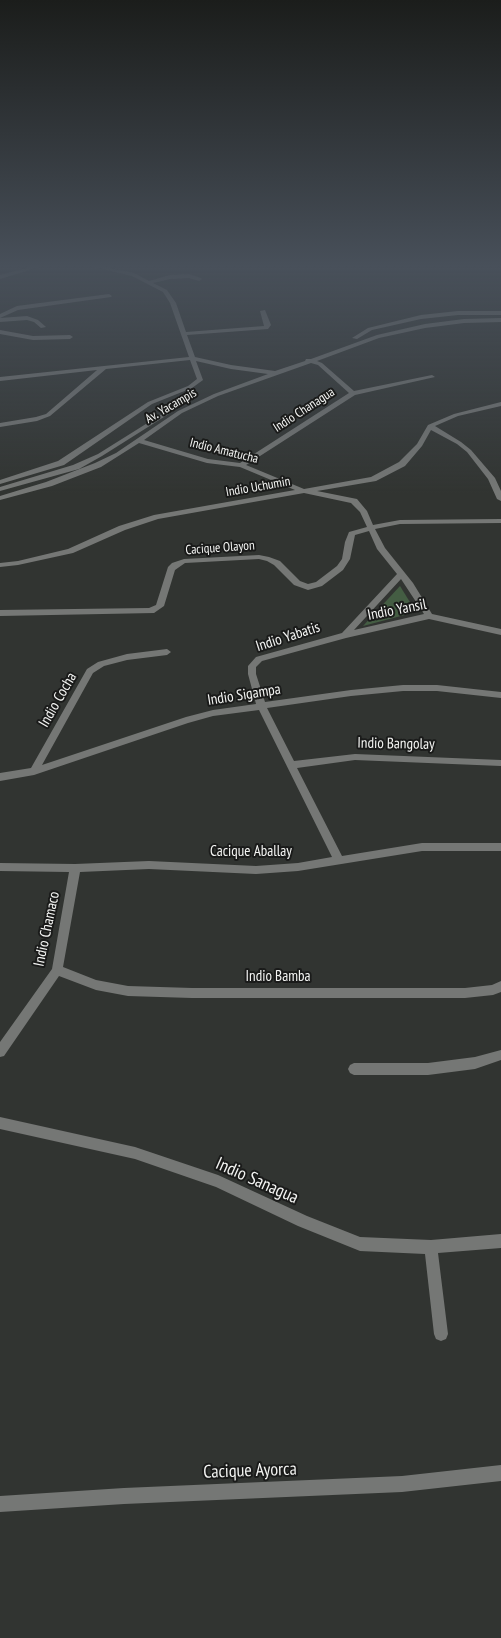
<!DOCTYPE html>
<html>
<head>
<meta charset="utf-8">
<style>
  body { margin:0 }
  canvas { display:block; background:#313431 }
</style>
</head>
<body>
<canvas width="501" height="1638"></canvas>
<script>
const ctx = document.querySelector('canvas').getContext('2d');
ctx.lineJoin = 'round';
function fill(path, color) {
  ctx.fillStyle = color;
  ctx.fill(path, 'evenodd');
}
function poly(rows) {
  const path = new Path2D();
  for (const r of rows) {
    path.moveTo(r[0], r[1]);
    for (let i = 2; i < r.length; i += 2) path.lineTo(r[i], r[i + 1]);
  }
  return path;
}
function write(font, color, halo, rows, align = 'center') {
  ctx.font = font + ' "PT Sans Narrow",sans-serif';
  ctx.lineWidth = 4;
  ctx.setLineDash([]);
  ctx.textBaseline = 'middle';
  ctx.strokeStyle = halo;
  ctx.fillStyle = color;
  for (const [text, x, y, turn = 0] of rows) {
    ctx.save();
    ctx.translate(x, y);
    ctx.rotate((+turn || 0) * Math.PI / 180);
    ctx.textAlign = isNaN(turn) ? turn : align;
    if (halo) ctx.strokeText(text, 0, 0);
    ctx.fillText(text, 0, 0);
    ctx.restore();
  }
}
fill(poly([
  [400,586,416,612,363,626]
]), '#445d43');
fill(poly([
  [41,264,49,264,0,279,0,275,41,264],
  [82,264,91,264,134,273,149,281,170,275,189,274,201,278,202,279,199,281,189,278,170,279,153,283,167,290,176,303,186,332,264,326,260,311,265,310,271,325,268,329,187,335,195,357,231,365,275,371,305,361,306,359,311,359,377,335,425,324,464,319,501,318,501,322,464,323,425,328,379,338,317,361,322,363,354,391,432,375,435,377,355,395,246,465,304,489,371,477,399,462,417,444,428,425,454,414,501,402,501,406,458,416,435,426,461,442,471,450,495,478,501,491,501,501,497,499,488,479,467,452,457,444,431,430,422,446,405,466,376,481,317,491,357,499,367,511,373,525,400,520,501,519,501,523,400,524,375,529,385,548,413,583,432,614,501,629,501,635,429,619,346,638,262,661,256,667,256,674,265,702,351,690,403,685,437,685,501,692,501,698,437,691,403,691,351,696,267,708,294,761,355,754,501,760,501,766,355,760,297,768,342,856,422,843,501,843,501,851,422,851,298,871,256,874,149,869,80,872,63,967,96,980,128,986,192,988,465,988,492,985,501,981,501,992,493,995,465,998,192,998,128,996,96,990,59,976,4,1056,0,1057,0,1042,52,969,69,872,0,871,0,863,75,864,149,861,256,866,298,863,332,857,259,710,213,716,188,723,34,775,0,781,0,773,31,768,87,669,98,662,127,654,167,649,171,652,167,655,127,660,104,666,93,673,42,765,186,717,213,710,256,704,248,674,248,666,256,657,342,633,397,574,377,549,369,531,355,535,350,559,343,570,322,586,308,590,294,585,274,565,267,561,259,559,185,563,175,570,164,606,154,613,0,616,0,610,149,608,156,605,168,567,172,563,184,559,259,555,269,557,280,561,300,581,308,584,316,582,337,566,342,559,345,542,349,532,367,527,360,512,351,503,304,493,158,519,125,530,73,553,18,565,0,567,0,563,18,561,68,549,119,526,154,515,295,490,240,467,207,463,139,443,101,467,52,486,0,500,0,496,46,482,95,463,116,453,178,411,214,394,268,374,231,369,196,361,203,380,192,388,152,404,64,465,0,484,0,480,58,461,148,402,188,386,197,379,190,360,106,369,50,416,37,421,0,427,0,423,36,417,46,414,97,370,0,381,0,377,189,357,170,303,163,292,132,276,82,264],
  [311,363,318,365,349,393,240,463,208,459,144,440,182,413,218,396,311,363],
  [401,579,424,614,354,630,401,579],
  [109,294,112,296,111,297,18,310,0,318,0,314,17,306,109,294],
  [458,311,501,311,501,315,458,315,421,319,372,330,357,339,352,338,368,328,421,315,458,311],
  [27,316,38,320,46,327,41,328,34,322,27,320,0,322,0,318,27,316],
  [0,330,33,336,70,335,73,337,70,339,33,340,0,334,0,330],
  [173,407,176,409,175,410,102,456,79,469,0,491,0,487,73,465,98,454,173,407],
  [501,1050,501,1060,475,1069,428,1075,354,1075,350,1073,348,1069,350,1065,354,1063,428,1063,475,1057,501,1050],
  [0,1117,135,1147,218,1175,307,1216,360,1237,431,1240,501,1234,501,1248,438,1253,448,1334,446,1339,441,1341,436,1339,434,1334,425,1254,360,1251,298,1226,216,1187,135,1159,0,1129,0,1117],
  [501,1465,501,1481,402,1492,124,1504,0,1512,0,1496,124,1488,402,1476,501,1465]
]), '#757775');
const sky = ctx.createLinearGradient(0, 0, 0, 493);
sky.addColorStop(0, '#1b1d1b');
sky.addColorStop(0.54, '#48505a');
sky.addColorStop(1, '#48505a00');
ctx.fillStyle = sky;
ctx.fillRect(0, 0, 501, 493);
write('13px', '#f4f5f3', '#1a1b1a', [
  ["Av. Yacampis",171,406,-30],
  ["Indio Chanagua",304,410,-33],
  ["Indio Amatucha",224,451,14],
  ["Indio Uchumin",258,487,-10],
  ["Cacique Olayon",220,548,-4]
]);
write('15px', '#f4f5f3', '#1a1b1a', [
  ["Indio Yansil",397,610,-11],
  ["Indio Yabatis",288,637,-18],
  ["Indio Sigampa",244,695,-9],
  ["Indio Cocha",58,700,-60],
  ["Indio Bangolay",396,744,1],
  ["Cacique Aballay",251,852],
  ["Indio Chamaco",47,929,-78],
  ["Indio Bamba",278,977]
]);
write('18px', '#f4f5f3', '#1a1b1a', [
  ["Indio Sanagua",257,1181,24],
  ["Cacique Ayorca",250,1471,-2]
]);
</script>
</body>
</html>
